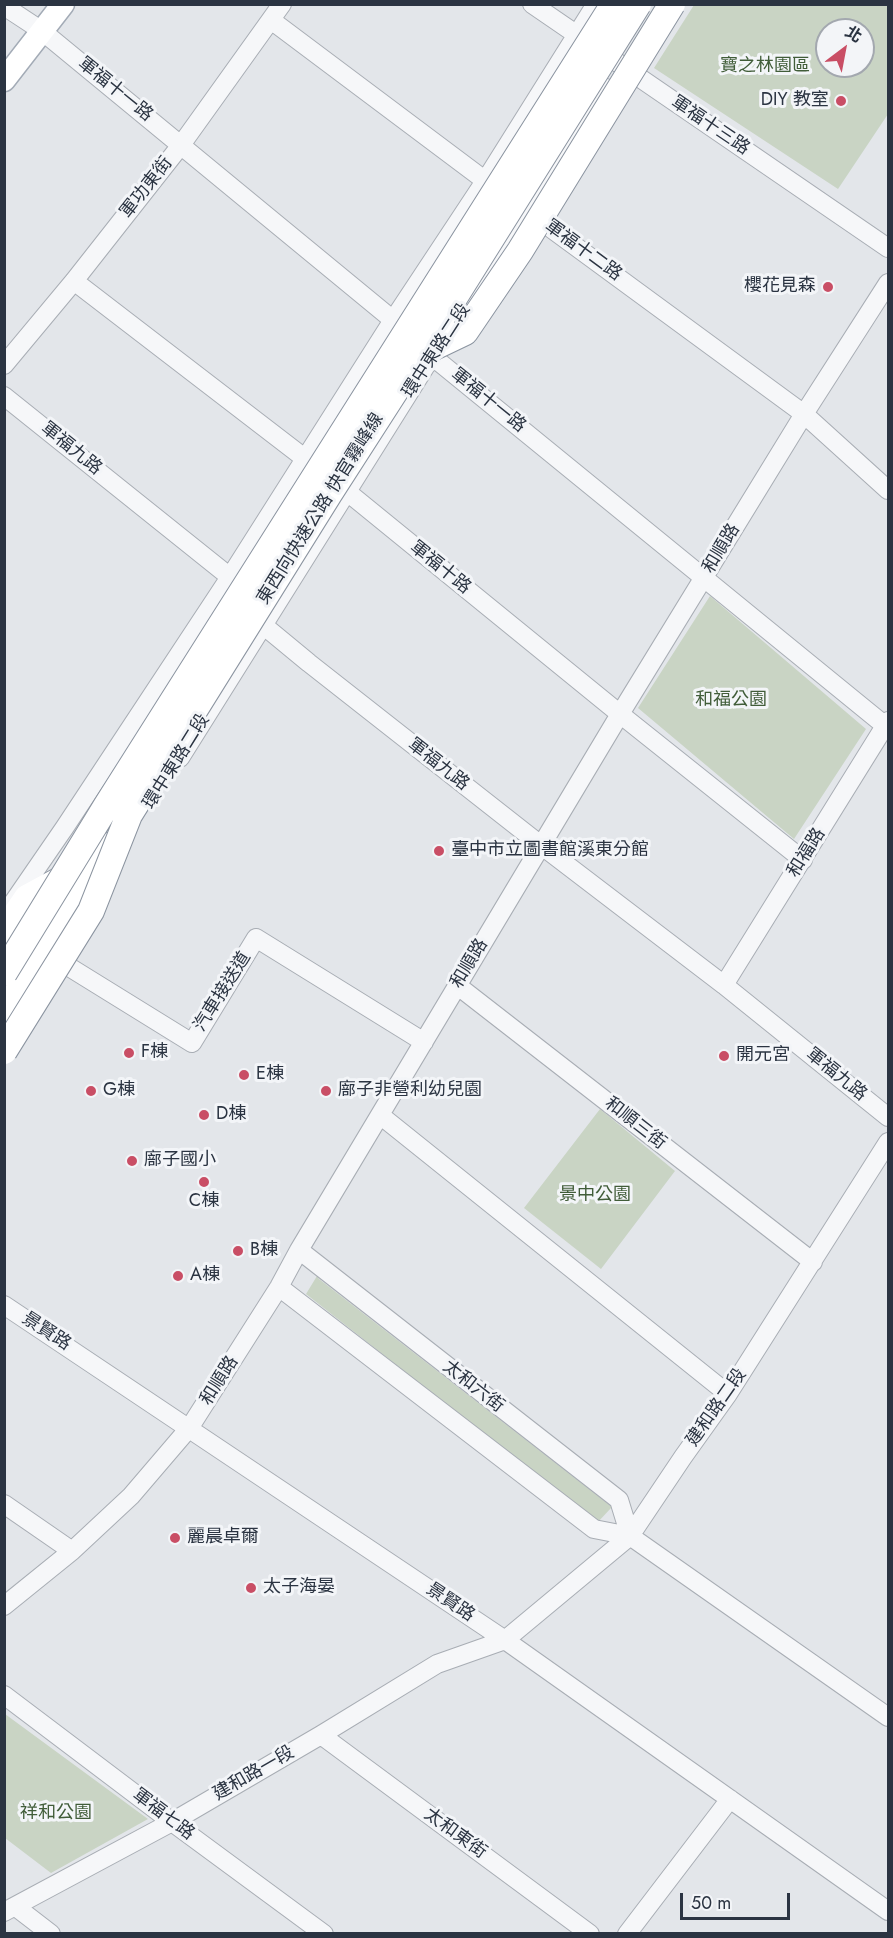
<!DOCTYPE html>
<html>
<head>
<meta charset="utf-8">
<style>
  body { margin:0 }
  #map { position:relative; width:893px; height:1938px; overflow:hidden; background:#e3e6ea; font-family:Jost,"Noto Sans TC",sans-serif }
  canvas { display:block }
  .frame { position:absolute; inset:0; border:6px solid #2b3442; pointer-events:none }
  .north { position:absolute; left:815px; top:18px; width:60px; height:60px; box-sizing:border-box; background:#f3f5f8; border:2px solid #a3a8af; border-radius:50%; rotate:32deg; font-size:16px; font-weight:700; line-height:24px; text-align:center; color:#2b3442 }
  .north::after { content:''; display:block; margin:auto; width:21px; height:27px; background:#c94e65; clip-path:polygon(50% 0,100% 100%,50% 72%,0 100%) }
  .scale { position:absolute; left:680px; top:1893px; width:110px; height:27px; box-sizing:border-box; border:3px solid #2b3442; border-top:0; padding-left:8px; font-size:18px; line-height:21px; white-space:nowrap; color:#2b3442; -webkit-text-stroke:4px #f3f5f8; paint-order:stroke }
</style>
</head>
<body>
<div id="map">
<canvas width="893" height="1938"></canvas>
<div class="frame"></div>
<div class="north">北</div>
<div class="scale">50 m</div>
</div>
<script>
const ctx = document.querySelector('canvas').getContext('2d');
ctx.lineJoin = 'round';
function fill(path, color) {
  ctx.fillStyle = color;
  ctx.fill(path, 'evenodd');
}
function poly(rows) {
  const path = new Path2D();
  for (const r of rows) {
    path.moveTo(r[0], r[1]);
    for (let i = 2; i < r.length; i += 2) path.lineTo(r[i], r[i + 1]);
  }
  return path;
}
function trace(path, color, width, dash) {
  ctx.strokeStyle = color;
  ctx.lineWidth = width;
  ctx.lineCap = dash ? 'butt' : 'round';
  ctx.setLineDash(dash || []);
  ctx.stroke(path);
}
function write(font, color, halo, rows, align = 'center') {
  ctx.font = font + ' Jost,"Noto Sans TC",sans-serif';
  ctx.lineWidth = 6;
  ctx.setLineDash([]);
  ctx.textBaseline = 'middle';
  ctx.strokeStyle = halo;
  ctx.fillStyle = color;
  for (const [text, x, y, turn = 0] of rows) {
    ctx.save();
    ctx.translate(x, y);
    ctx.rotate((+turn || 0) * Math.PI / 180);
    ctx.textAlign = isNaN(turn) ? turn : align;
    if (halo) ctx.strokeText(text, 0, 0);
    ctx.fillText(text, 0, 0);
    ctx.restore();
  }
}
fill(poly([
  [694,5,888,5,888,114,838,189,654,68],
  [827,30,863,30,863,66,827,66],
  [710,596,866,729,794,839,638,708],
  [600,1109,675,1171,601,1269,524,1208],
  [317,1276,319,1279,612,1507,597,1523,306,1294],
  [5,1714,148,1819,51,1873,5,1838]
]), '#c9d4c4');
const minor = poly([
  [532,4,888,248],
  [4,6,42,31,393,320,433,357,888,728],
  [271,20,495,188],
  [530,213,804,414,888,490],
  [74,281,316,467],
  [4,365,74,281,181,145,282,4],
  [4,396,230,577,263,625,309,663,542,846,724,985,888,1117],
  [340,486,620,714,803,860],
  [180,758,427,364,527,214,606,88],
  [12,904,65,827,230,577,393,320,485,181,596,4],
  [53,957,192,1043,256,938,424,1042],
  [724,985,888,721],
  [458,986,813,1262],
  [380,1115,728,1394],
  [299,1250,619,1500,630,1536],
  [279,1287,594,1529,630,1536,888,1717],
  [4,1305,505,1640,888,1911],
  [4,1504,72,1551],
  [4,1606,72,1551,131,1496,190,1427,279,1287,299,1250,620,714,804,414,888,283],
  [4,1695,172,1822,324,1934],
  [321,1735,590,1934],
  [16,1907,51,1934],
  [4,1912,172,1822,321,1735,437,1664,505,1640,630,1536,683,1457,728,1394,888,1142],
  [627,1934,730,1799]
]);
const major = poly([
  [4,80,63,4]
]);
const highway = poly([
  [4,932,27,898,64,878],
  [4,1014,109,846]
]);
trace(minor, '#a8adb4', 20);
trace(major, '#a3abb6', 25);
trace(highway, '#8b94a0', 28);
trace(minor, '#f6f7f9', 18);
trace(major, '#fff', 22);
trace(highway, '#fff', 26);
const highwayBridge = poly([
  [419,354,465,332,520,251,672,4],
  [4,973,107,805,614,4],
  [4,1051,91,911,129,815,329,494,419,354,638,4]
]);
trace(highwayBridge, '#8b94a0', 28, []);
trace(highwayBridge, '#fff', 26);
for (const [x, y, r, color] of [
  [841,101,6,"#c94e65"],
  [828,287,6,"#c94e65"],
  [439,851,6,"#c94e65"],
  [129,1053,6,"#c94e65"],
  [724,1056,6,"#c94e65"],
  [244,1075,6,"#c94e65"],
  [91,1091,6,"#c94e65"],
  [326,1091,6,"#c94e65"],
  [204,1115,6,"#c94e65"],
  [132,1161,6,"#c94e65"],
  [204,1182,6,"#c94e65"],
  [238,1251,6,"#c94e65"],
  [178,1276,6,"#c94e65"],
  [175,1538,6,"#c94e65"],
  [251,1588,6,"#c94e65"]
]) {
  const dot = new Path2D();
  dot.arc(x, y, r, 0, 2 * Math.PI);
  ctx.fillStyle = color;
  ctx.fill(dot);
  trace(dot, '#f3f5f8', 2);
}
write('18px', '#415d39', '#f3f5f8', [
  ["寶之林園區",765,67],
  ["和福公園",731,701],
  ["景中公園",595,1196],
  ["祥和公園",56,1814]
]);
write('18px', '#2b3442', '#f3f5f8', [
  ["軍福十一路",115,90,39],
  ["軍福十三路",710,126,34],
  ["軍功東街",147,188,-52],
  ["軍福十二路",583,251,36],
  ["環中東路二段",437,351,-57],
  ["軍福十一路",488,401,39],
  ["軍福九路",71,449,39],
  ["東西向快速公路 快官霧峰線",321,509,-58],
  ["和順路",722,549,-59],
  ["軍福十路",440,568,39],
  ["環中東路二段",177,762,-58],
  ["軍福九路",438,765,38],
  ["和福路",807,853,-58],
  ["和順路",470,964,-59],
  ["汽車接送道",223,992,-58],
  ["軍福九路",836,1075,39],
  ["和順三街",635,1124,38],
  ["景賢路",46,1332,33],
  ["和順路",220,1381,-58],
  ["太和六街",473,1387,38],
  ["建和路二段",717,1408,-55],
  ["景賢路",450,1603,34],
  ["建和路一段",254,1774,-30],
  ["軍福七路",163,1815,37],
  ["太和東街",455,1834,36]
]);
write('18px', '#2b3442', '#f3f5f8', [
  ["DIY 教室",829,101,"right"],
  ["櫻花見森",816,287,"right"],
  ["臺中市立圖書館溪東分館",451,851],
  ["F棟",141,1053],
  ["開元宮",736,1056],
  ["E棟",256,1075],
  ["G棟",103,1091],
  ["廍子非營利幼兒園",338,1091],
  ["D棟",216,1115],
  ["廍子國小",144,1161],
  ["C棟",204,1202,"center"],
  ["B棟",250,1251],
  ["A棟",190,1276],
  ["麗晨卓爾",187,1538],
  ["太子海晏",263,1588]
], 'left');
</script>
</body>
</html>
